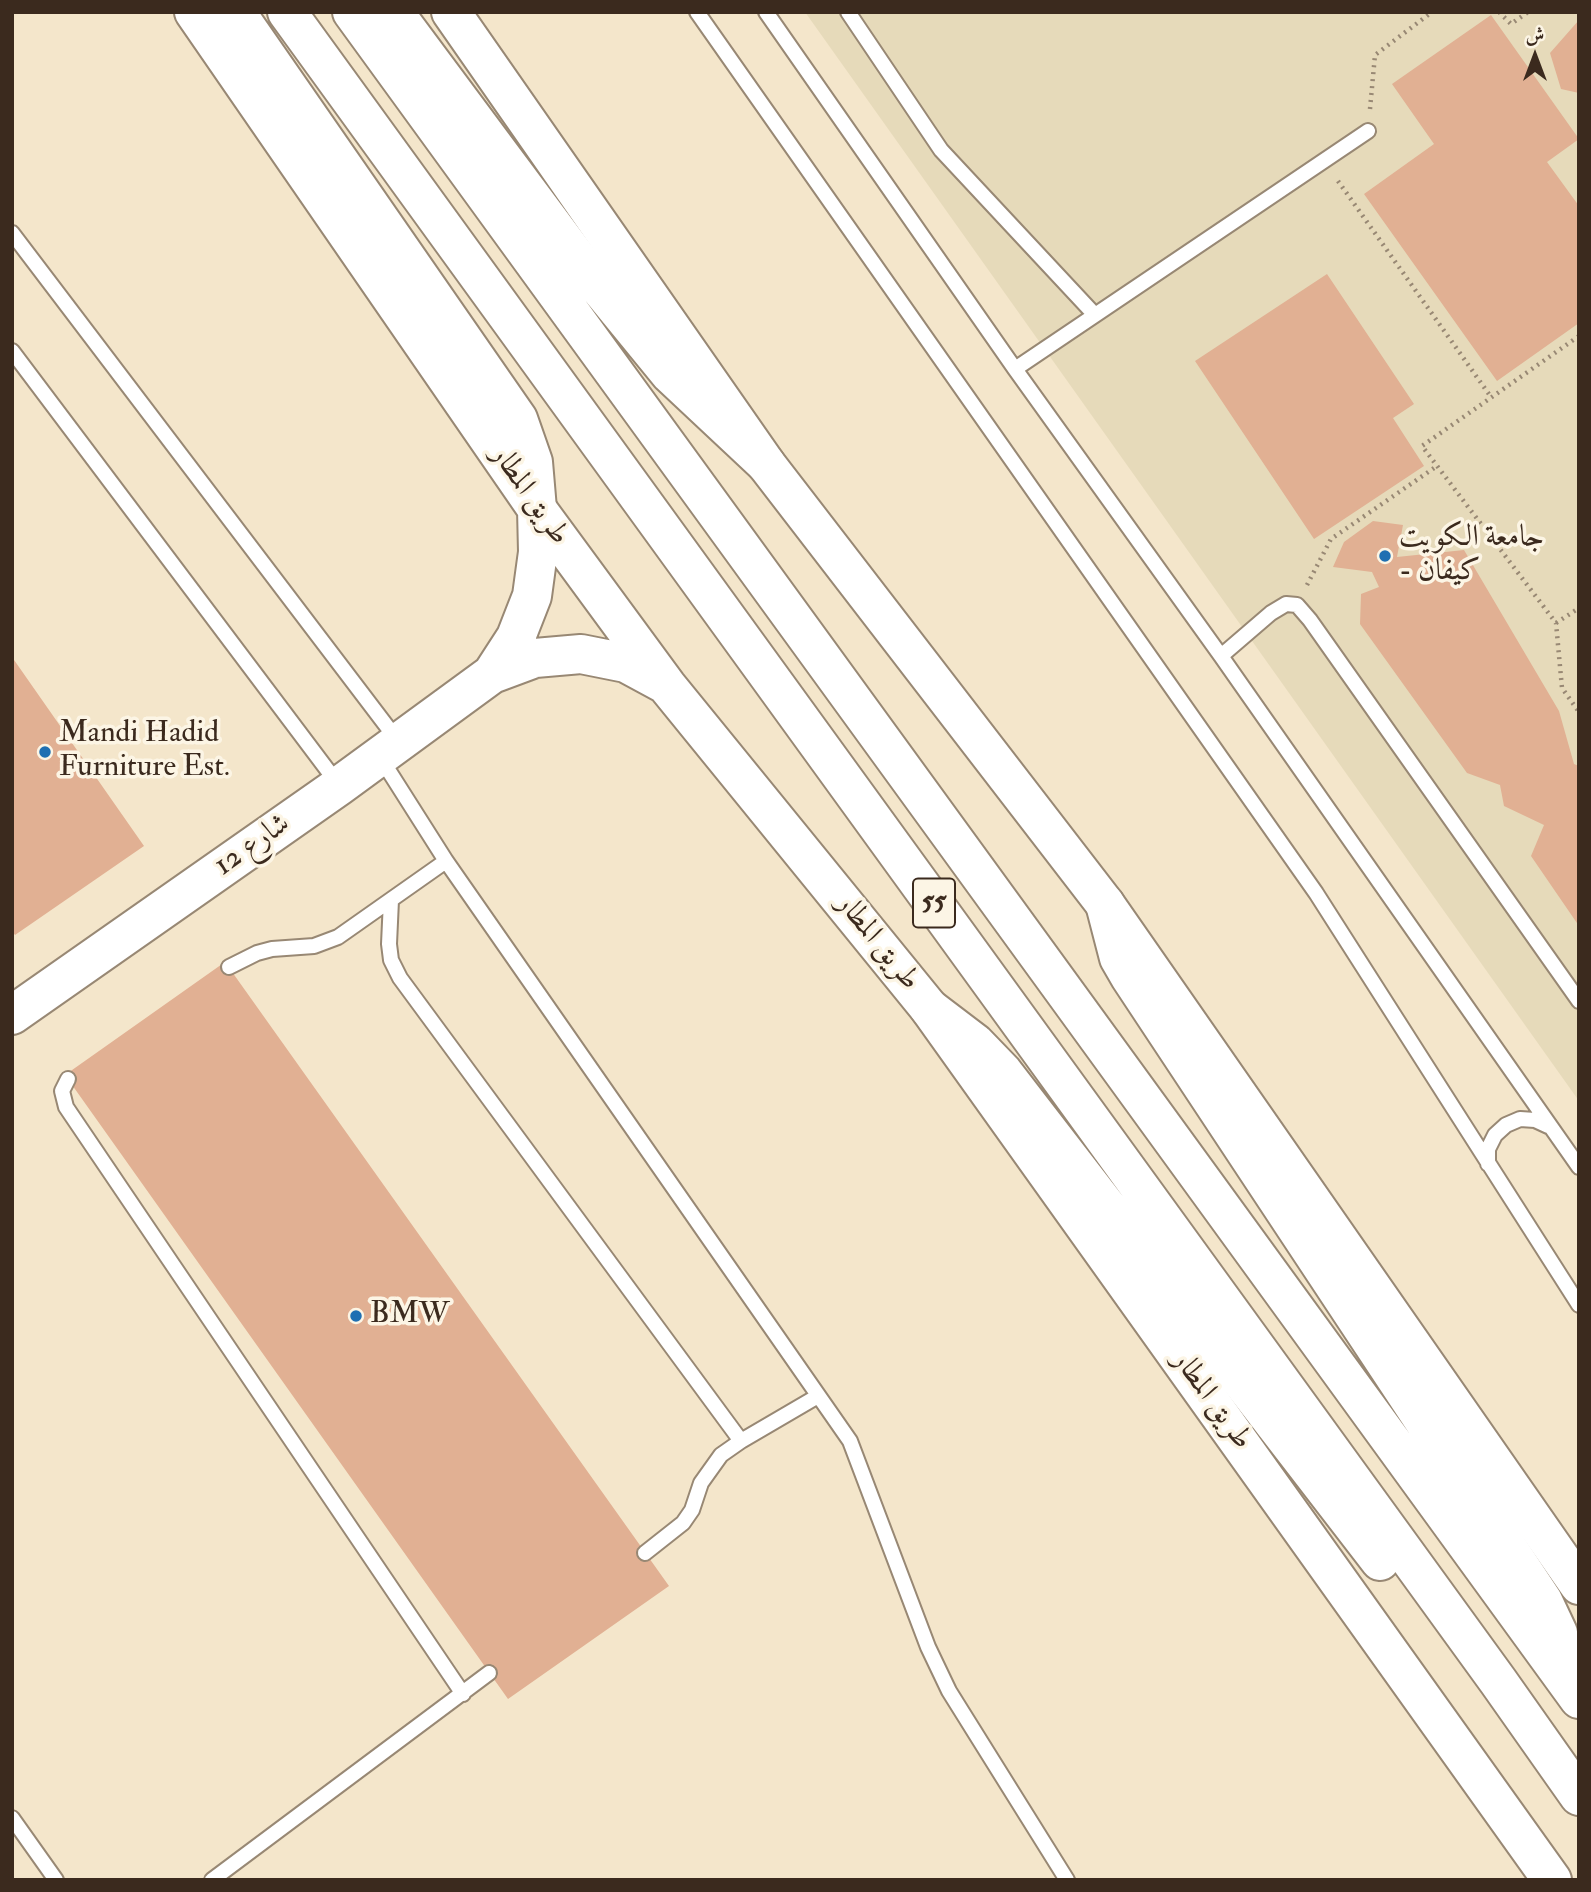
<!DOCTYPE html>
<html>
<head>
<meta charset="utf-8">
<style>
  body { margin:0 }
  #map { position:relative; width:1591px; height:1892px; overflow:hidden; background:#f4e6cb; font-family:"IM FELL Double Pica",Amiri,serif }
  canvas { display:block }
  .frame { position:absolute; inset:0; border:14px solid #3b2a1e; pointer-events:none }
  .north { position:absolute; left:1500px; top:21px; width:70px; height:70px; -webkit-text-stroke:5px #fcf5e5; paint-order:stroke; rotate:0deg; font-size:19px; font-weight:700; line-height:28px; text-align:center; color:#3b2a1e }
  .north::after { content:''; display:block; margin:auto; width:24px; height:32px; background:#3b2a1e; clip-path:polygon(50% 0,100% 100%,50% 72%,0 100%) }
</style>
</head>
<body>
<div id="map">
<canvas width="1591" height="1892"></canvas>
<div class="frame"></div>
<div class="north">ش</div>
</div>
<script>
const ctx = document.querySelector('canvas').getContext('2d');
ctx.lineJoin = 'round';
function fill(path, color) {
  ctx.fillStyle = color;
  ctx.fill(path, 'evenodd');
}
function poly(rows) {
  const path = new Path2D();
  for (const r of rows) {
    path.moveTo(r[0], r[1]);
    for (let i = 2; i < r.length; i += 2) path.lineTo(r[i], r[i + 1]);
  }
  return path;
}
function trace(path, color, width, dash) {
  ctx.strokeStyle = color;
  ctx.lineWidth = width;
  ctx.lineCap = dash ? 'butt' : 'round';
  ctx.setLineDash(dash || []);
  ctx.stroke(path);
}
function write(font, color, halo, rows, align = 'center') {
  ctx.font = font + ' "IM FELL Double Pica",Amiri,serif';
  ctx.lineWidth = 7;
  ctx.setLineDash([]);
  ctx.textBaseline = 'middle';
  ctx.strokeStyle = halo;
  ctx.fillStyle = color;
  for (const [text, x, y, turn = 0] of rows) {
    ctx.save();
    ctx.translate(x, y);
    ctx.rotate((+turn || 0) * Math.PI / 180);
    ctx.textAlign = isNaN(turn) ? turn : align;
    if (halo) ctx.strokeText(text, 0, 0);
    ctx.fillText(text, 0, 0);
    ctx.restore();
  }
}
fill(poly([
  [805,12,1579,12,1579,1101]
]), '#e6daba');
fill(poly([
  [1491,15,1579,139,1547,162,1579,206,1579,323,1497,381,1364,194,1434,144,1392,84],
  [1579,20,1579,93,1561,89,1550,53],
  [1327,274,1414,404,1393,418,1424,466,1314,539,1195,361],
  [1373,521,1403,525,1397,557,1464,550,1559,711,1574,764,1579,766,1579,926,1531,856,1544,825,1504,806,1500,785,1467,773,1360,624,1361,594,1379,587,1372,572,1333,567,1344,542],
  [12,657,144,846,15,935,12,931],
  [225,962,669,1586,508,1699,65,1075]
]), '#e1b093');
const lane = poly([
  [697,12,1316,893,1579,1305],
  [766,12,1015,369,1221,656,1579,1167],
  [848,12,941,150,1095,315],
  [12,233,398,741],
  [12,351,338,784],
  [1015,369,1368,131],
  [1221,656,1271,613,1286,604,1297,605,1310,620,1579,1001],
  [380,757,446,861,850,1441,928,1647,949,1691,1067,1880],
  [391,900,389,944,391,960,400,978,741,1441],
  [229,967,257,953,272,949,314,946,338,937,446,861],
  [68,1079,62,1091,66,1107,463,1694],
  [1488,1164,1488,1149,1495,1135,1506,1125,1520,1119,1535,1120,1548,1126],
  [645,1553,683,1523,692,1510,701,1483,721,1455,741,1441,818,1396],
  [12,1818,56,1880],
  [212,1880,489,1673]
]);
const secondary = poly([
  [194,12,537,509,667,686,929,1008,1552,1880],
  [451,12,766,464,1105,904,1579,1585],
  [492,674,516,637,532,596,538,552,537,509],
  [12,1015,339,786,492,674,535,658,581,654,626,663,663,683]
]);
const highway = poly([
  [236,12,518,419,533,462,537,509],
  [287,12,1498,1681,1579,1796],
  [352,12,1579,1699],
  [394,12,598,286,670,374,766,464],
  [1105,904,1119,958,1130,977,1543,1601,1558,1633,1562,1660],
  [929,1008,975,1043,1003,1072,1380,1561]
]);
trace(lane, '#988874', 18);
trace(secondary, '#988874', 42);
trace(highway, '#988874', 42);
trace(poly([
  [1499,12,1511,24,1528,12],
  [1370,109,1375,55,1432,12],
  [1338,181,1491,397],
  [1579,336,1422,446,1556,623,1562,688,1579,712],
  [1307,585,1331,539,1437,466],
  [1556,623,1579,608]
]), '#988874', 4.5, [2, 5]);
trace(lane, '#fff', 14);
trace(secondary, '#fff', 38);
trace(highway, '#fff', 38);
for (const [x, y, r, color] of [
  [1385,556,7,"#1f6fb2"],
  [45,752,7,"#1f6fb2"],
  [356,1316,7,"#1f6fb2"]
]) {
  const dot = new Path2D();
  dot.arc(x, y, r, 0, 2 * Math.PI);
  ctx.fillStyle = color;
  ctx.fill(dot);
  trace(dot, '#fcf5e5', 2.5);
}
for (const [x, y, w] of [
  [934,903,42]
]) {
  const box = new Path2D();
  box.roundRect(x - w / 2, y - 24.5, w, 49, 5);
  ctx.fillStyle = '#fcf5e5';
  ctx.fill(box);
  trace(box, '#3b2a1e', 2);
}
write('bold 28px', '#3b2a1e', null, [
  ["55",934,903]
]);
write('30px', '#3b2a1e', '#fcf5e5', [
  ["طريق المطار",529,496,55],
  ["شارع 12",253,846,-35],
  ["طريق المطار",877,943,51],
  ["طريق المطار",1211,1401,54]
]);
write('30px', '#3b2a1e', '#fcf5e5', [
  ["جامعة الكويت",1399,539],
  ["- كيفان",1399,573],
  ["Mandi Hadid",59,735],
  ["Furniture Est.",59,769],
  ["BMW",370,1316]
], 'left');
</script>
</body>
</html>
